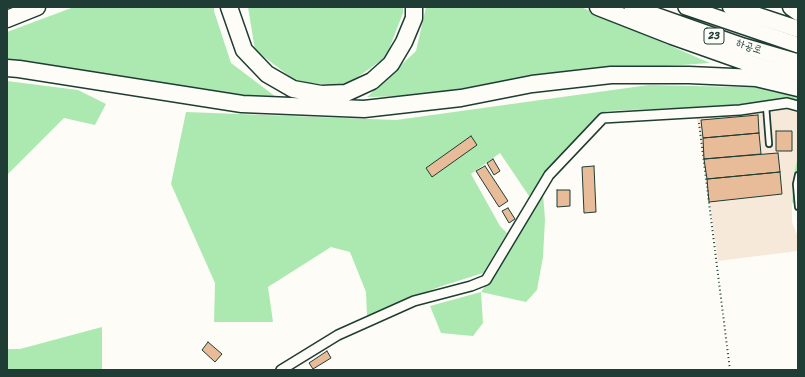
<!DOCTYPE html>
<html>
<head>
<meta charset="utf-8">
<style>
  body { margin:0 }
  #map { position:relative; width:805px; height:377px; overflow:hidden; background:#fdfcf7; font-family:Sriracha,sans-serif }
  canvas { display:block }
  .frame { position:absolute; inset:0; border:8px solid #1f3d34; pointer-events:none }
</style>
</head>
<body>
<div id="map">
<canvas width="805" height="377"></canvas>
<div class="frame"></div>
</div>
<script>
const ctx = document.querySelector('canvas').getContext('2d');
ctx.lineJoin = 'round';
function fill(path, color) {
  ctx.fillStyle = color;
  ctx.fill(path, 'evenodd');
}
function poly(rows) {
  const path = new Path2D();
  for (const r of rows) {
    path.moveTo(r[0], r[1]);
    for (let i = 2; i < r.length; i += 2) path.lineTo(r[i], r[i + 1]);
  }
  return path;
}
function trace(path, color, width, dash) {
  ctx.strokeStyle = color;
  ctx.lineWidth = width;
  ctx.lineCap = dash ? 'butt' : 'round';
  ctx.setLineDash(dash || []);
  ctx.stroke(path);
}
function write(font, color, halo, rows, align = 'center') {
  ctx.font = font + ' Sriracha,"Poor Story",sans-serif';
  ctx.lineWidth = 3;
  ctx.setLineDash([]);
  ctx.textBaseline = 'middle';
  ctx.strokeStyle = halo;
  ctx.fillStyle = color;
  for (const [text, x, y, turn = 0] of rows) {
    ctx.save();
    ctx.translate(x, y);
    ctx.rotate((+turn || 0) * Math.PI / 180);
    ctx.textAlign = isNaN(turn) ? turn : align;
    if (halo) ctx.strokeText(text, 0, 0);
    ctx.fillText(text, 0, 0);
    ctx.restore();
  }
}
fill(poly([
  [788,108,798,111,798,156,794,173,792,202,792,222,798,237,798,251,718,261,697,118]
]), '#f7e9da');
fill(poly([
  [74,7,214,7,214,11,231,63,280,100,7,64,7,32],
  [248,7,403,7,403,13,386,57,345,86,297,82,255,50],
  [426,7,581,7,710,63,562,73,414,96,367,97,416,51],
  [7,81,78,90,106,104,95,125,64,118,7,175],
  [649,85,782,88,798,92,798,102,777,101,726,106,606,111,559,159,529,196,500,153,471,174,500,226,507,233,483,273,439,287,367,316,366,292,350,252,331,247,268,287,273,322,214,322,215,283,171,184,186,112,396,120],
  [798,156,798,208,792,202,794,173],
  [543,194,545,219,543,257,537,290,526,302,481,292,483,323,473,336,441,333,430,306,481,292,509,252],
  [102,327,102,370,7,370,7,349,20,349]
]), '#abe9b0');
const building = poly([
  [758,115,759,133,703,138,701,120,758,115],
  [776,131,792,131,792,151,776,151,776,131],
  [759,133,761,154,704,159,703,138,759,133],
  [471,136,477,145,432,177,426,168,471,136],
  [778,153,780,172,707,179,704,159,778,153],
  [493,159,500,171,494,175,487,163,493,159],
  [485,166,508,201,499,207,476,171,485,166],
  [594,166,596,212,584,213,582,167,594,166],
  [780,172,782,194,709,202,707,179,780,172],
  [557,190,570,190,570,206,557,207,557,190],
  [508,208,515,219,509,223,502,211,508,208],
  [208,342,222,354,215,362,202,350,208,342],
  [327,351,331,358,313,369,309,363,327,351]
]);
fill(building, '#e8bc98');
trace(building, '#1f3d34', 1);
const service = poly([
  [766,106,769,144],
  [798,175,796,184,798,207]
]);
const minor = poly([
  [281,370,338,335,414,301,471,286,486,280,549,175,603,118,740,110,787,103,798,106]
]);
const primary = poly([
  [632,7,743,46,798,62],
  [686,7,798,45]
]);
const trunk = poly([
  [229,7,244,50,267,74,293,89,321,94,346,93,372,81,391,64,404,42,414,18,414,7],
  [598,7,672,36,754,65,793,76],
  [731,7,798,29],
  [791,7,798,12],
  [7,19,37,7],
  [7,68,19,69,242,104,364,109,461,98,532,84,611,75,689,75,756,78,798,88]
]);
trace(service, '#1f3d34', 8);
trace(minor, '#1f3d34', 12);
trace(primary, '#1f3d34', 18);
trace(trunk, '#1f3d34', 19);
trace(poly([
  [699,123,730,370]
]), '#1f3d34', 2, [1, 3]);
trace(service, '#fdfcf7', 4.5);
trace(minor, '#fdfcf7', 9);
trace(primary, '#fdfcf7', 15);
trace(trunk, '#fdfcf7', 16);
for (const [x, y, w] of [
  [714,36,20]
]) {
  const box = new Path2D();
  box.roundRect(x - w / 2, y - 8, w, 16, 3);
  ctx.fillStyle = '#fdfcf7';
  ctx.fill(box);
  trace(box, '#1f3d34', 1);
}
write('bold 10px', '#1f3d34', null, [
  ["23",714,36]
]);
write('11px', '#1f3d34', '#fdfcf7', [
  ["하공로",749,47,18]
]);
</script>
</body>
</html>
